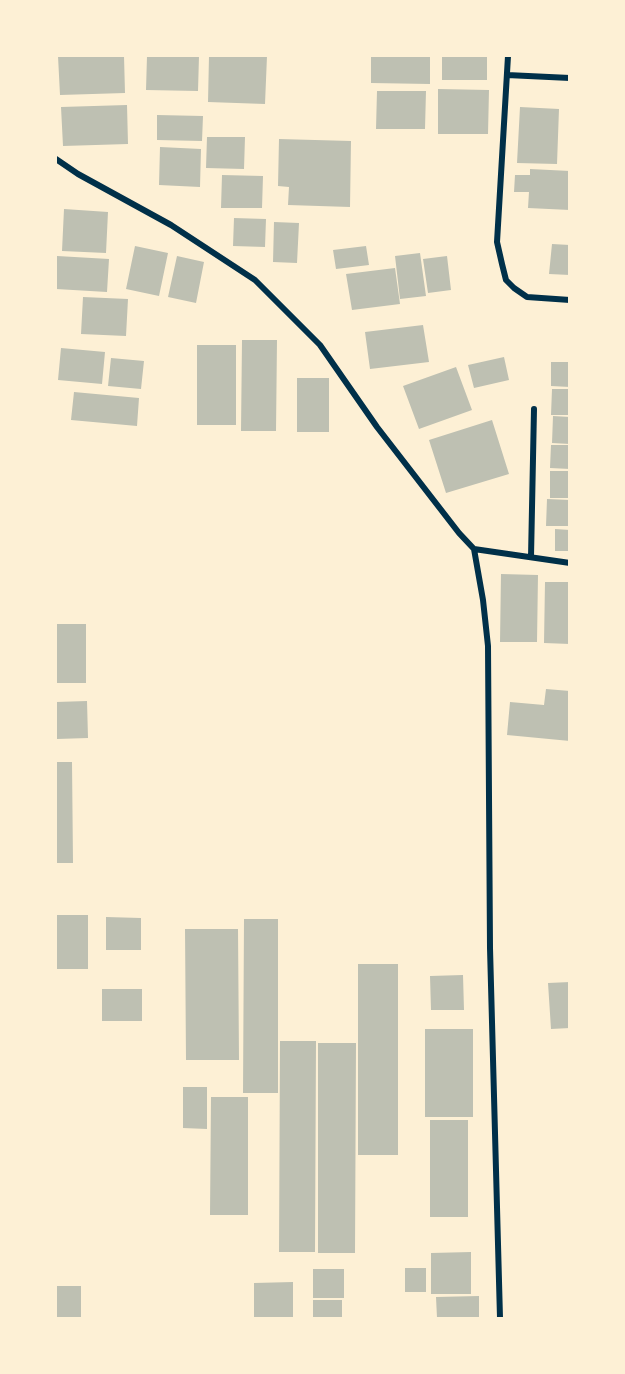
<!DOCTYPE html>
<html>
<head>
<meta charset="utf-8">
<style>
  body { margin:0 }
  #map { position:relative; width:625px; height:1374px; overflow:hidden; background:#fdf0d5; font-family:"Times New Roman",serif }
  canvas { display:block }
  .frame { position:absolute; inset:0; border:57px solid #fdf0d5; pointer-events:none }
</style>
</head>
<body>
<div id="map">
<canvas width="625" height="1374"></canvas>
<div class="frame"></div>
</div>
<script>
const ctx = document.querySelector('canvas').getContext('2d');
ctx.lineJoin = 'round';
function fill(path, color) {
  ctx.fillStyle = color;
  ctx.fill(path, 'evenodd');
}
function poly(rows) {
  const path = new Path2D();
  for (const r of rows) {
    path.moveTo(r[0], r[1]);
    for (let i = 2; i < r.length; i += 2) path.lineTo(r[i], r[i + 1]);
  }
  return path;
}
function trace(path, color, width, dash) {
  ctx.strokeStyle = color;
  ctx.lineWidth = width;
  ctx.lineCap = dash ? 'butt' : 'round';
  ctx.setLineDash(dash || []);
  ctx.stroke(path);
}
fill(poly([
  [58,56,124,56,125,93,60,95],
  [147,56,199,56,198,91,146,90],
  [209,56,267,56,265,104,208,102],
  [371,56,430,56,430,84,371,83],
  [442,56,487,56,487,80,442,80],
  [438,89,489,90,488,134,438,134],
  [377,91,426,91,425,129,376,129],
  [127,105,128,144,63,146,61,107],
  [520,107,559,109,557,164,517,163],
  [157,115,203,116,202,141,157,140],
  [207,137,245,137,244,169,206,168],
  [279,139,351,141,350,207,288,205,289,187,278,186],
  [160,147,201,149,200,187,159,185],
  [530,169,570,171,570,210,528,208,529,192,514,192,515,175,530,175],
  [222,175,263,176,262,208,221,208],
  [64,209,108,212,106,253,62,251],
  [234,218,266,219,265,247,233,246],
  [274,222,299,223,297,263,273,262],
  [552,244,570,245,570,275,549,274],
  [135,246,168,253,159,296,126,289],
  [366,246,369,265,336,269,333,250],
  [420,253,426,296,400,299,395,256],
  [57,256,109,259,107,292,56,289],
  [177,256,204,262,196,303,168,297],
  [447,256,451,290,428,293,423,259],
  [395,268,400,304,352,310,346,274],
  [83,297,128,299,126,336,81,334],
  [423,325,429,362,370,369,365,332],
  [242,340,277,340,276,431,241,431],
  [197,345,236,345,236,425,197,425],
  [61,348,105,352,102,384,58,380],
  [504,357,509,380,474,388,468,365],
  [111,358,144,361,141,389,108,386],
  [551,362,570,362,570,387,551,386],
  [456,367,472,410,419,429,403,386],
  [297,378,329,378,329,432,297,432],
  [552,389,570,389,570,415,551,415],
  [74,392,139,398,137,426,71,420],
  [553,416,570,417,570,444,552,443],
  [492,420,509,474,446,493,429,440],
  [551,445,570,445,570,469,550,468],
  [550,471,570,471,570,498,550,498],
  [547,499,570,500,570,526,546,526],
  [555,529,570,530,570,551,555,551],
  [501,574,538,575,537,642,500,642],
  [545,582,570,582,570,644,544,643],
  [56,624,86,624,86,683,56,683],
  [546,689,570,691,570,741,507,735,510,702,544,705],
  [87,701,88,738,57,739,56,702],
  [56,762,72,762,73,863,56,863],
  [56,915,88,915,88,969,56,969],
  [106,917,141,918,141,950,106,950],
  [244,919,278,919,278,1093,243,1093],
  [185,929,238,929,239,1060,186,1060],
  [358,964,398,964,398,1155,358,1155],
  [463,975,464,1010,431,1010,430,976],
  [570,982,570,1028,551,1029,548,983],
  [102,989,142,989,142,1021,102,1021],
  [425,1029,473,1029,473,1117,425,1117],
  [280,1041,316,1041,315,1252,279,1252],
  [318,1043,356,1043,355,1253,318,1253],
  [183,1087,207,1087,207,1129,183,1128],
  [211,1097,248,1097,248,1215,210,1215],
  [430,1120,468,1120,468,1217,430,1217],
  [471,1252,471,1294,431,1294,431,1253],
  [405,1268,426,1268,426,1292,405,1292],
  [313,1269,344,1269,344,1298,313,1298],
  [293,1282,293,1318,254,1318,254,1283],
  [56,1286,81,1286,81,1318,56,1318],
  [479,1296,479,1318,437,1318,436,1297],
  [313,1300,342,1300,342,1318,313,1318]
]), '#bec0b2');
trace(poly([
  [508,56,497,242,502,264,506,280,514,288,527,297,570,300],
  [507,75,570,78],
  [56,159,78,174,171,225,255,280,320,345,377,427,459,533,474,549],
  [474,549,483,600,488,646,490,948,500,1318],
  [474,549,570,563],
  [531,557,534,409]
]), '#003049', 6);
</script>
</body>
</html>
